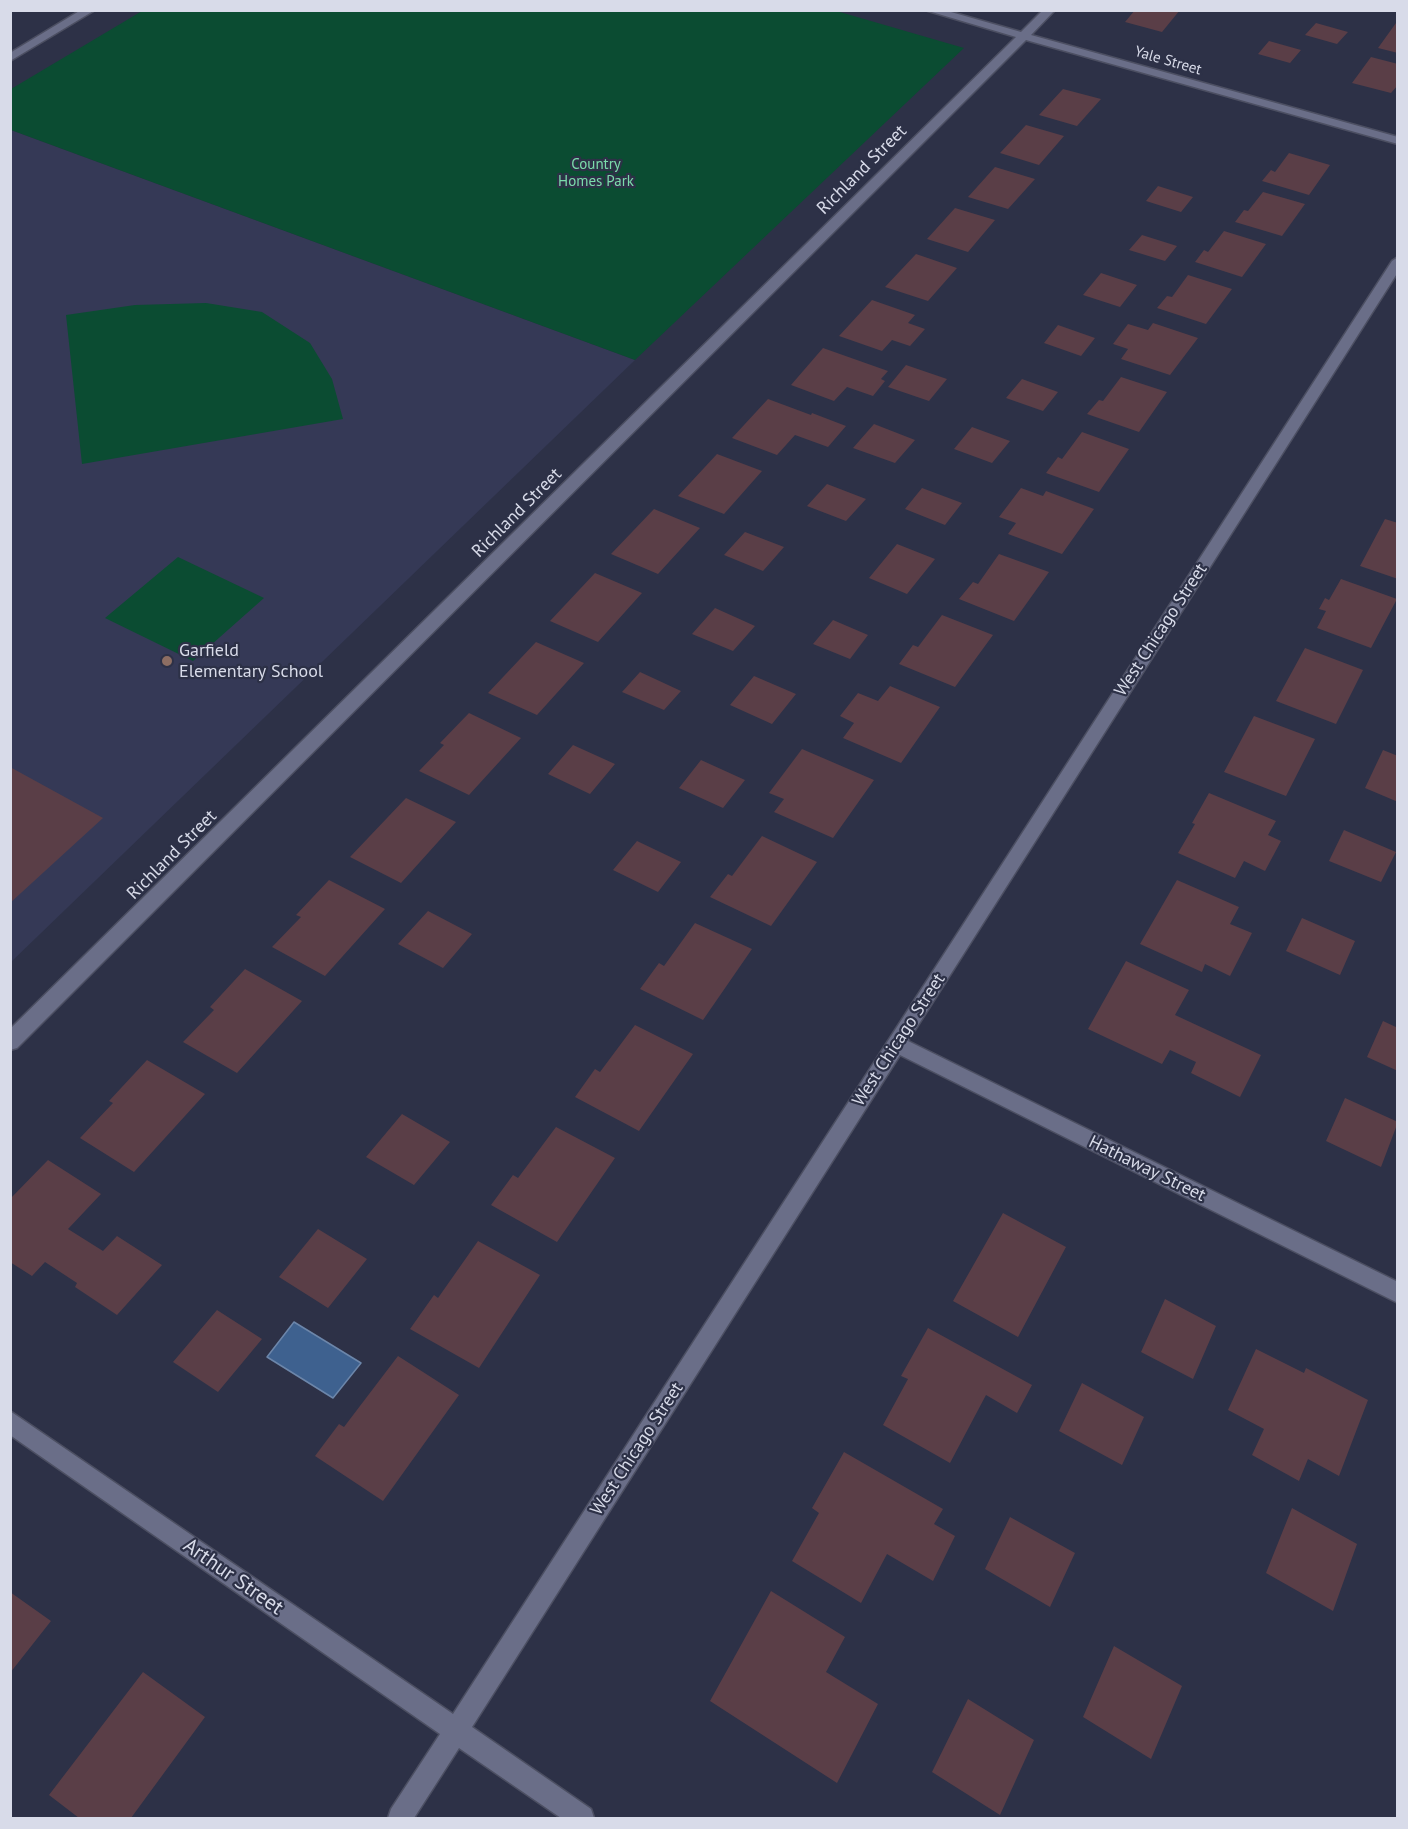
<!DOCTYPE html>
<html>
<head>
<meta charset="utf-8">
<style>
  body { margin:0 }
  #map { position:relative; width:1408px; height:1829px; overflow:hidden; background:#2d3147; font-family:"PT Sans",sans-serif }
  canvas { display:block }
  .frame { position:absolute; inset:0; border:12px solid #d8dbe9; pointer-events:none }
</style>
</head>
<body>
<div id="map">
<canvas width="1408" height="1829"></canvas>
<div class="frame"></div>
</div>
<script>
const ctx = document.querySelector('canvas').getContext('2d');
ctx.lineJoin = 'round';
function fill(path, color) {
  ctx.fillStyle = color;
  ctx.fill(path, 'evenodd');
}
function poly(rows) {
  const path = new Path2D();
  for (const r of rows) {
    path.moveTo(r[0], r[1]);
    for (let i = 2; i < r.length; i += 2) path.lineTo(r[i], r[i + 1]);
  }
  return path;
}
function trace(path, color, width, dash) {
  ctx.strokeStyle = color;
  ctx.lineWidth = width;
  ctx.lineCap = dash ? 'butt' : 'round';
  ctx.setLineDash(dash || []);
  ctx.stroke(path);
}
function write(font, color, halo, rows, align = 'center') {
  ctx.font = font + ' "PT Sans",sans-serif';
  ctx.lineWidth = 4.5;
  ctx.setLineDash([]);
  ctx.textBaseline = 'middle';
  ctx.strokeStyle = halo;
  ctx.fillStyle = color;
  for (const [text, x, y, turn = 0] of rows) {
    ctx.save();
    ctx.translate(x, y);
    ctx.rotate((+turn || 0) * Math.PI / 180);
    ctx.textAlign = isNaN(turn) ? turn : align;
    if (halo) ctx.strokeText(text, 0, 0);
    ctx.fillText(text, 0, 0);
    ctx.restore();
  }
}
fill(poly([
  [11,130,635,360,11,962]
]), '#353956');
fill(poly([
  [142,11,833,10,964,48,635,360,11,130,11,89],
  [206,303,262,312,310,343,332,379,343,419,82,464,66,315,135,305],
  [178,557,264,598,193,661,105,618]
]), '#0b4c32');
const water = poly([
  [294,1322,361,1363,333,1398,267,1357,294,1322]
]);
fill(water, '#3e618f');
trace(water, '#6c86aa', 1.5);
fill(poly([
  [1135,10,1180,10,1162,32,1125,22],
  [1316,23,1348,32,1337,44,1305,35],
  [1396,23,1398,53,1378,48],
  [1269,41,1301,50,1290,63,1258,54],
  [1371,57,1398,64,1398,85,1391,93,1352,83],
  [1063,89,1101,99,1077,126,1039,115],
  [1026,125,1064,136,1039,165,1000,153],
  [1289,153,1330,165,1309,195,1262,181,1271,170,1275,172],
  [995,167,1035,179,1008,209,968,197],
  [1158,186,1193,197,1181,212,1146,201],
  [1263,192,1305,204,1282,236,1235,222,1244,210,1248,211],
  [955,208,995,220,968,252,927,239],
  [1224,231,1266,244,1242,277,1195,262,1204,250,1208,252],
  [1142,235,1177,246,1165,261,1129,250],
  [916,254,957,268,928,301,885,287],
  [1101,273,1137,285,1120,307,1083,295],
  [1188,275,1232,289,1206,324,1157,308,1167,296,1172,297],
  [872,300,915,315,908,323,925,329,910,346,892,340,882,351,839,336],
  [1153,323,1198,338,1170,375,1121,359,1128,349,1113,344,1128,324,1148,330],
  [1058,325,1095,338,1081,356,1044,343],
  [823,348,888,371,881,379,885,381,873,396,847,387,834,401,791,385],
  [906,365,947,379,929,401,888,387],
  [1121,377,1167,392,1139,432,1087,414,1099,400,1103,401],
  [1022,379,1058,392,1043,411,1006,398],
  [768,399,811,415,812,413,846,426,828,447,795,435,777,455,732,438],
  [874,424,915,440,895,463,853,448],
  [972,427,1010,441,992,463,954,449],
  [1082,432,1129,449,1099,492,1046,473,1058,457,1062,459],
  [717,454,762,471,724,514,678,496],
  [827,484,866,499,846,521,807,506],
  [922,488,962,503,945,525,905,509],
  [1021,488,1043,496,1046,491,1094,509,1062,554,1008,534,1016,523,999,517],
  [654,509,700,528,658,574,611,554],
  [1385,519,1398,523,1398,579,1360,566],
  [745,532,784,547,763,571,724,555],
  [897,544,935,559,907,594,869,578],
  [999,554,1049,572,1014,621,959,599,973,582,978,584],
  [595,573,642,593,598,642,550,621],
  [1341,579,1397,599,1371,648,1317,628,1326,611,1319,609,1325,598,1329,600],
  [715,608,755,626,733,651,692,634],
  [942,615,993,635,955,687,899,664,913,645,918,647],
  [833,620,868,635,850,659,813,644],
  [536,642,584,663,537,715,488,693],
  [1305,648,1363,670,1336,724,1276,701],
  [640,672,681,691,664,710,622,692],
  [754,676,796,694,772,724,730,705],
  [890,686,940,707,901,763,843,738,854,723,840,716,858,693,878,701],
  [469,713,521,738,469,795,419,771,444,745,440,743],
  [1254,716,1315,739,1286,796,1224,772],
  [573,745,615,764,590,794,548,774],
  [802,749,874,780,833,838,774,812,784,799,769,793],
  [1383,750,1398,756,1398,802,1365,788],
  [701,760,745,780,723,808,679,788],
  [10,767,103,818,10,903],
  [1209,793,1276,821,1268,835,1281,841,1265,871,1244,861,1235,878,1178,853,1195,824,1192,823],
  [406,798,456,822,401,883,350,857],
  [1344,830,1396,852,1381,882,1329,861],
  [762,836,817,862,771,926,710,897,728,874,732,876],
  [637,841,681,862,658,892,613,870],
  [329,880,385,909,325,976,272,947,301,917,296,915],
  [1177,880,1239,907,1230,924,1252,933,1230,976,1205,964,1202,972,1140,944],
  [428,911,472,934,443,968,398,944],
  [1302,918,1355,941,1340,975,1286,951],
  [695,923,752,949,703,1020,640,989,659,963,664,966],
  [1126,961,1189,990,1175,1015,1261,1055,1240,1097,1191,1073,1196,1062,1170,1050,1162,1064,1088,1029],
  [245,969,302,1001,237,1073,183,1042,214,1010,210,1007],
  [1383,1021,1398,1028,1398,1071,1367,1057],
  [635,1025,693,1054,639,1131,575,1097,595,1069,600,1072],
  [147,1060,205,1094,134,1172,80,1138,113,1103,109,1101],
  [1345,1098,1398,1122,1381,1167,1326,1141],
  [402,1114,450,1142,414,1185,366,1157],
  [556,1127,615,1158,557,1242,491,1205,513,1175,518,1178],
  [48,1160,101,1194,68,1229,103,1251,117,1236,162,1265,117,1315,75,1287,77,1283,45,1262,32,1276,10,1262,10,1199],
  [1003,1213,1066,1247,1018,1337,953,1301],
  [318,1229,367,1259,328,1308,279,1277],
  [478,1241,540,1275,479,1368,410,1329,434,1295,438,1298],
  [1165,1299,1216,1326,1193,1379,1141,1352],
  [217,1310,262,1339,218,1392,173,1362],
  [928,1328,1032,1385,1017,1413,986,1395,950,1463,883,1425,908,1379,901,1376],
  [1256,1349,1304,1373,1306,1368,1368,1400,1339,1476,1308,1459,1299,1481,1252,1455,1264,1429,1228,1410],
  [398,1356,459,1395,383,1501,315,1456,339,1424,344,1427],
  [1082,1383,1144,1417,1122,1465,1059,1431],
  [844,1452,943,1509,934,1524,955,1536,933,1581,887,1554,861,1603,792,1561,819,1513,812,1508],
  [1292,1508,1357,1544,1333,1611,1266,1573],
  [1010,1517,1075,1553,1050,1607,985,1569],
  [771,1591,845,1637,826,1672,878,1704,837,1783,710,1701],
  [10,1592,51,1621,10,1673],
  [1114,1646,1182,1686,1151,1759,1083,1717],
  [143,1672,205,1717,131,1818,79,1818,49,1795],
  [968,1699,1034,1740,1000,1815,932,1772]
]), '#5a3e47');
const minor = poly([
  [81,10,95,10,10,61,10,53,81,10],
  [925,10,944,10,1021,32,1043,10,1055,10,1031,35,1398,137,1398,144,1026,40,17,1048,10,1050,10,1029,1016,37,925,10],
  [1398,257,1398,272,908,1041,1398,1282,1398,1303,900,1055,472,1727,591,1809,594,1818,561,1818,459,1748,414,1818,388,1818,391,1809,440,1734,10,1435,10,1411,453,1714,1392,261,1398,257]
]);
trace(minor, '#4c4f62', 3);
fill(minor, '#6a6e88');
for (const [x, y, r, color] of [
  [167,661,6,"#8d6e63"]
]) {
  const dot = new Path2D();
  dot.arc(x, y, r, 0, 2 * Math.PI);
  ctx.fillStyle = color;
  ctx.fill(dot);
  trace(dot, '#2d3147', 2);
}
write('15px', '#d8dbe9', '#2d3147', [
  ["Yale Street",1168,61,16]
]);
write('15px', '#7bdbab', '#2d3147', [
  ["Country",596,165],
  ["Homes Park",596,182]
]);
write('18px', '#d8dbe9', '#2d3147', [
  ["Richland Street",862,170,-45],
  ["Richland Street",517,513,-45],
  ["West Chicago Street",1161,630,-57],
  ["Richland Street",172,855,-45],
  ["West Chicago Street",899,1040,-57],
  ["Hathaway Street",1147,1169,26],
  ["West Chicago Street",637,1449,-57]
]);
write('18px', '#d8dbe9', '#2d3147', [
  ["Garfield",179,651],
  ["Elementary School",179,672]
], 'left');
write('21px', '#d8dbe9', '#2d3147', [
  ["Arthur Street",233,1577,35]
]);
</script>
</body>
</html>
